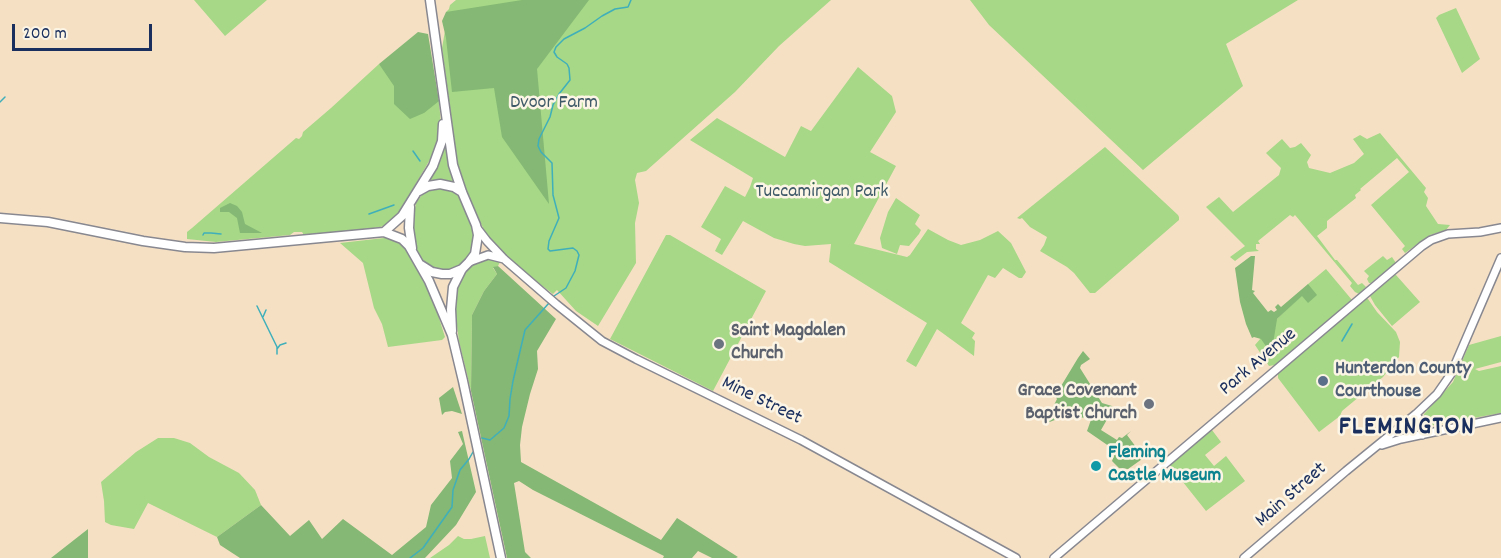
<!DOCTYPE html>
<html>
<head>
<meta charset="utf-8">
<style>
  body { margin:0 }
  #map { position:relative; width:1501px; height:558px; overflow:hidden; background:#f5e0c4; font-family:Dekko,sans-serif }
  canvas { display:block }
  .scale { position:absolute; left:12px; top:24px; width:140px; height:27px; box-sizing:border-box; border:3px solid #1b2f5e; border-top:0; padding-left:8px; font-size:18px; line-height:21px; white-space:nowrap; color:#1b2f5e; -webkit-text-stroke:4px #fcf5e5; paint-order:stroke }
</style>
</head>
<body>
<div id="map">
<canvas width="1501" height="558"></canvas>
<div class="scale">200 m</div>
</div>
<script>
const ctx = document.querySelector('canvas').getContext('2d');
ctx.lineJoin = 'round';
function fill(path, color) {
  ctx.fillStyle = color;
  ctx.fill(path, 'evenodd');
}
function poly(rows) {
  const path = new Path2D();
  for (const r of rows) {
    path.moveTo(r[0], r[1]);
    for (let i = 2; i < r.length; i += 2) path.lineTo(r[i], r[i + 1]);
  }
  return path;
}
function trace(path, color, width, dash) {
  ctx.strokeStyle = color;
  ctx.lineWidth = width;
  ctx.lineCap = dash ? 'butt' : 'round';
  ctx.setLineDash(dash || []);
  ctx.stroke(path);
}
function write(font, color, halo, rows, align = 'center') {
  ctx.font = font + ' Dekko,sans-serif';
  ctx.lineWidth = 5;
  ctx.setLineDash([]);
  ctx.textBaseline = 'middle';
  ctx.strokeStyle = halo;
  ctx.fillStyle = color;
  for (const [text, x, y, turn = 0] of rows) {
    ctx.save();
    ctx.translate(x, y);
    ctx.rotate((+turn || 0) * Math.PI / 180);
    ctx.textAlign = isNaN(turn) ? turn : align;
    if (halo) ctx.strokeText(text, 0, 0);
    ctx.fillText(text, 0, 0);
    ctx.restore();
  }
}
fill(poly([
  [194,0,267,0,225,36],
  [456,0,831,0,779,46,735,92,646,171,637,173,635,180,639,203,635,223,636,263,598,326,576,311,557,290,553,294,524,272,494,245,486,234,463,187,457,161,442,48,448,14,446,12,449,9,450,5],
  [970,0,1298,0,1226,44,1243,86,1143,170,989,25],
  [1456,8,1480,59,1462,73,1436,18,1439,15],
  [379,64,439,101,440,113,441,126,436,149,414,187,402,210,392,223,380,227,359,230,304,235,302,232,294,232,290,235,216,242,187,239,187,232,192,228,296,138,299,139,302,136,303,132,331,108],
  [858,67,892,96,896,112,870,152,896,166,854,244,907,257,910,255,928,229,948,240,961,245,980,240,998,231,1011,243,1026,272,1022,278,1019,278,1003,268,995,278,988,275,961,323,975,333,972,338,975,341,974,356,937,329,916,367,906,361,927,323,829,262,831,244,805,246,794,244,774,238,743,221,722,255,715,251,721,239,701,227,725,186,745,197,750,187,753,178,690,140,717,118,785,157,801,126,811,131],
  [1380,133,1426,188,1424,192,1428,198,1426,206,1438,224,1450,225,1446,230,1430,235,1405,253,1402,249,1405,246,1371,205,1409,172,1397,158,1360,189,1361,190,1355,195,1356,198,1327,221,1327,228,1317,236,1335,260,1337,260,1358,285,1362,283,1366,287,1359,294,1355,292,1350,286,1352,283,1295,215,1293,217,1290,215,1258,241,1260,244,1256,244,1256,249,1259,251,1247,252,1235,261,1230,257,1245,246,1206,207,1219,197,1233,212,1279,175,1281,168,1266,153,1282,139,1290,148,1295,147,1301,143,1311,155,1307,162,1309,168,1330,173,1354,163,1364,154,1353,139,1360,135,1367,139],
  [446,138,453,181,429,182,439,163],
  [1105,147,1178,215,1179,217,1179,220,1095,293,1090,293,1074,273,1067,267,1040,251,1044,245,1047,237,1030,227,1022,218,1020,219,1017,218],
  [436,187,452,190,459,196,469,215,475,235,472,252,466,260,459,266,452,271,436,270,426,264,421,259,415,246,413,220,416,203,424,192],
  [896,198,920,215,915,224,921,230,919,234,909,246,900,245,897,254,882,248,880,238,888,212],
  [666,235,670,235,766,291,713,391,610,339],
  [384,238,390,238,400,242,406,248,412,257,432,296,445,337,442,340,388,347,382,324,374,308,363,263,340,243],
  [1383,256,1387,260,1392,257,1396,263,1371,283,1369,283,1367,279,1369,276,1364,271],
  [488,258,500,262,498,266,493,268,497,274,484,291,472,315,471,391,459,341,456,318,456,293,457,286,465,271,476,262],
  [1326,269,1352,300,1275,365,1269,366,1255,345,1277,319,1302,295,1308,284],
  [1395,275,1396,275,1420,302,1392,326,1375,305,1370,296],
  [1366,298,1368,299,1377,312,1396,332,1400,342,1399,357,1383,377,1342,411,1340,416,1319,432,1278,378,1278,373],
  [1501,336,1501,362,1475,369,1479,371,1501,366,1501,413,1429,426,1428,425,1423,417,1424,414,1453,382,1469,345],
  [1212,430,1221,442,1205,455,1214,466,1226,456,1245,481,1206,511,1171,467,1170,464],
  [158,438,174,438,190,443,209,457,239,473,255,490,261,505,217,537,148,503,134,529,111,525,105,522,104,501,101,482,136,452],
  [458,536,464,539,471,539,485,536,490,558,430,558,449,545]
]), '#a6d887');
fill(poly([
  [522,0,589,0,537,69,549,204,502,137,494,88,452,92,446,38,442,21,446,12],
  [418,32,428,34,439,101,424,113,410,119,394,104,394,86,379,64],
  [230,203,237,206,242,212,245,224,262,233,240,233,237,218,229,212,220,212,220,208],
  [1251,256,1255,256,1252,290,1255,291,1253,293,1268,312,1271,310,1274,312,1277,310,1275,307,1278,304,1281,307,1308,284,1317,295,1308,303,1302,296,1277,319,1273,344,1268,349,1261,339,1254,337,1252,338,1246,324,1240,302,1235,268],
  [498,266,556,319,537,351,538,369,530,394,522,427,520,445,521,462,661,540,677,518,738,557,736,558,712,558,698,551,692,558,663,558,664,556,533,490,519,481,514,483,525,552,531,558,507,558,471,391,472,315,484,291,497,274,493,267],
  [1083,351,1090,359,1081,365,1080,368,1102,403,1112,406,1113,409,1101,430,1117,440,1119,437,1122,438,1131,431,1127,435,1136,447,1138,446,1145,457,1128,469,1119,468,1112,461,1116,451,1087,431,1092,417,1076,418,1065,416,1047,423,1055,409,1053,407,1057,399,1055,396,1078,358],
  [453,387,462,414,452,411,445,412,442,415,439,398],
  [462,431,476,492,456,525,425,558,240,558,220,545,217,537,261,505,290,536,309,520,322,539,343,519,392,555,426,527,431,505,452,478,450,461,463,444,458,432],
  [88,529,88,558,51,558]
]), '#84b874');
trace(poly([
  [0,102,5,97],
  [413,151,420,161],
  [369,214,394,205],
  [203,235,204,233,211,233,221,234],
  [554,296,566,288,575,271,579,255,577,251,573,248,550,251,548,249,549,241,559,218,553,195,552,163,541,152,538,146,539,139,550,117,553,105,559,94,570,80,569,68,567,64,557,57,554,52,556,47,564,39,585,28,602,16,615,9,628,7,631,0],
  [257,306,277,347,277,354],
  [263,317,266,310],
  [1342,341,1352,324],
  [277,349,280,345,286,343],
  [482,438,490,440,504,428,509,416,510,399,513,381,525,330,549,303],
  [410,558,423,548,452,507,453,490,460,470,469,459,473,452]
]), '#3fafba', 1.5);
const tertiary = poly([
  [477,228,487,241,504,259,556,304,602,341,636,359,801,440,1016,558],
  [469,262,488,255,504,259],
  [1416,414,1423,426,1422,435],
  [1382,445,1401,439,1501,418],
  [1054,558,1422,246,1431,240,1448,234,1480,232,1501,228],
  [1244,558,1346,471,1416,414,1437,394,1451,374,1501,258]
]);
const secondary = poly([
  [430,0,453,165,462,192,476,225,478,235,475,254,469,262,462,269,453,287,451,309,452,331],
  [419,191,428,186,440,184,454,187,462,192],
  [410,207,409,228,412,248],
  [0,218,48,222,143,241,185,247,214,248,384,232,402,239,409,246,429,281,452,335,463,381,501,558],
  [384,232,402,216,433,166,442,141,443,124],
  [421,265,432,272,442,274,450,274,462,269]
]);
trace(tertiary, '#888891', 10);
trace(secondary, '#888891', 11);
trace(tertiary, '#fff', 7);
trace(secondary, '#fff', 8);
for (const [x, y, r, color] of [
  [719,344,6,"#6b7280"],
  [1323,381,6,"#5c6f8a"],
  [1149,404,6,"#6b7280"],
  [1096,466,6,"#0f9aa8"]
]) {
  const dot = new Path2D();
  dot.arc(x, y, r, 0, 2 * Math.PI);
  ctx.fillStyle = color;
  ctx.fill(dot);
  trace(dot, '#fcf5e5', 2);
}
write('20px', '#3e5968', '#fcf5e5', [
  ["Dvoor Farm",554,104],
  ["Tuccamirgan Park",822,193]
]);
write('bold 20px', '#5b616d', '#fcf5e5', [
  ["Saint Magdalen",731,332],
  ["Church",731,355],
  ["Grace Covenant",1137,392,"right"],
  ["Baptist Church",1137,415,"right"]
], 'left');
write('20px', '#1b2f5e', '#fcf5e5', [
  ["Park Avenue",1259,363,-40],
  ["Mine Street",761,402,26],
  ["Main Street",1292,496,-41]
]);
write('bold 20px', '#4e5e75', '#fcf5e5', [
  ["Hunterdon County",1335,370],
  ["Courthouse",1335,393]
], 'left');
write('bold 20px', '#0d838f', '#fcf5e5', [
  ["Fleming",1108,454],
  ["Castle Museum",1108,477]
], 'left');
ctx.letterSpacing = '1.5px';
write('bold 26px', '#1b2f5e', '#fcf5e5', [
  ["FLEMINGTON",1407,429]
]);
ctx.letterSpacing = '0px';
</script>
</body>
</html>
